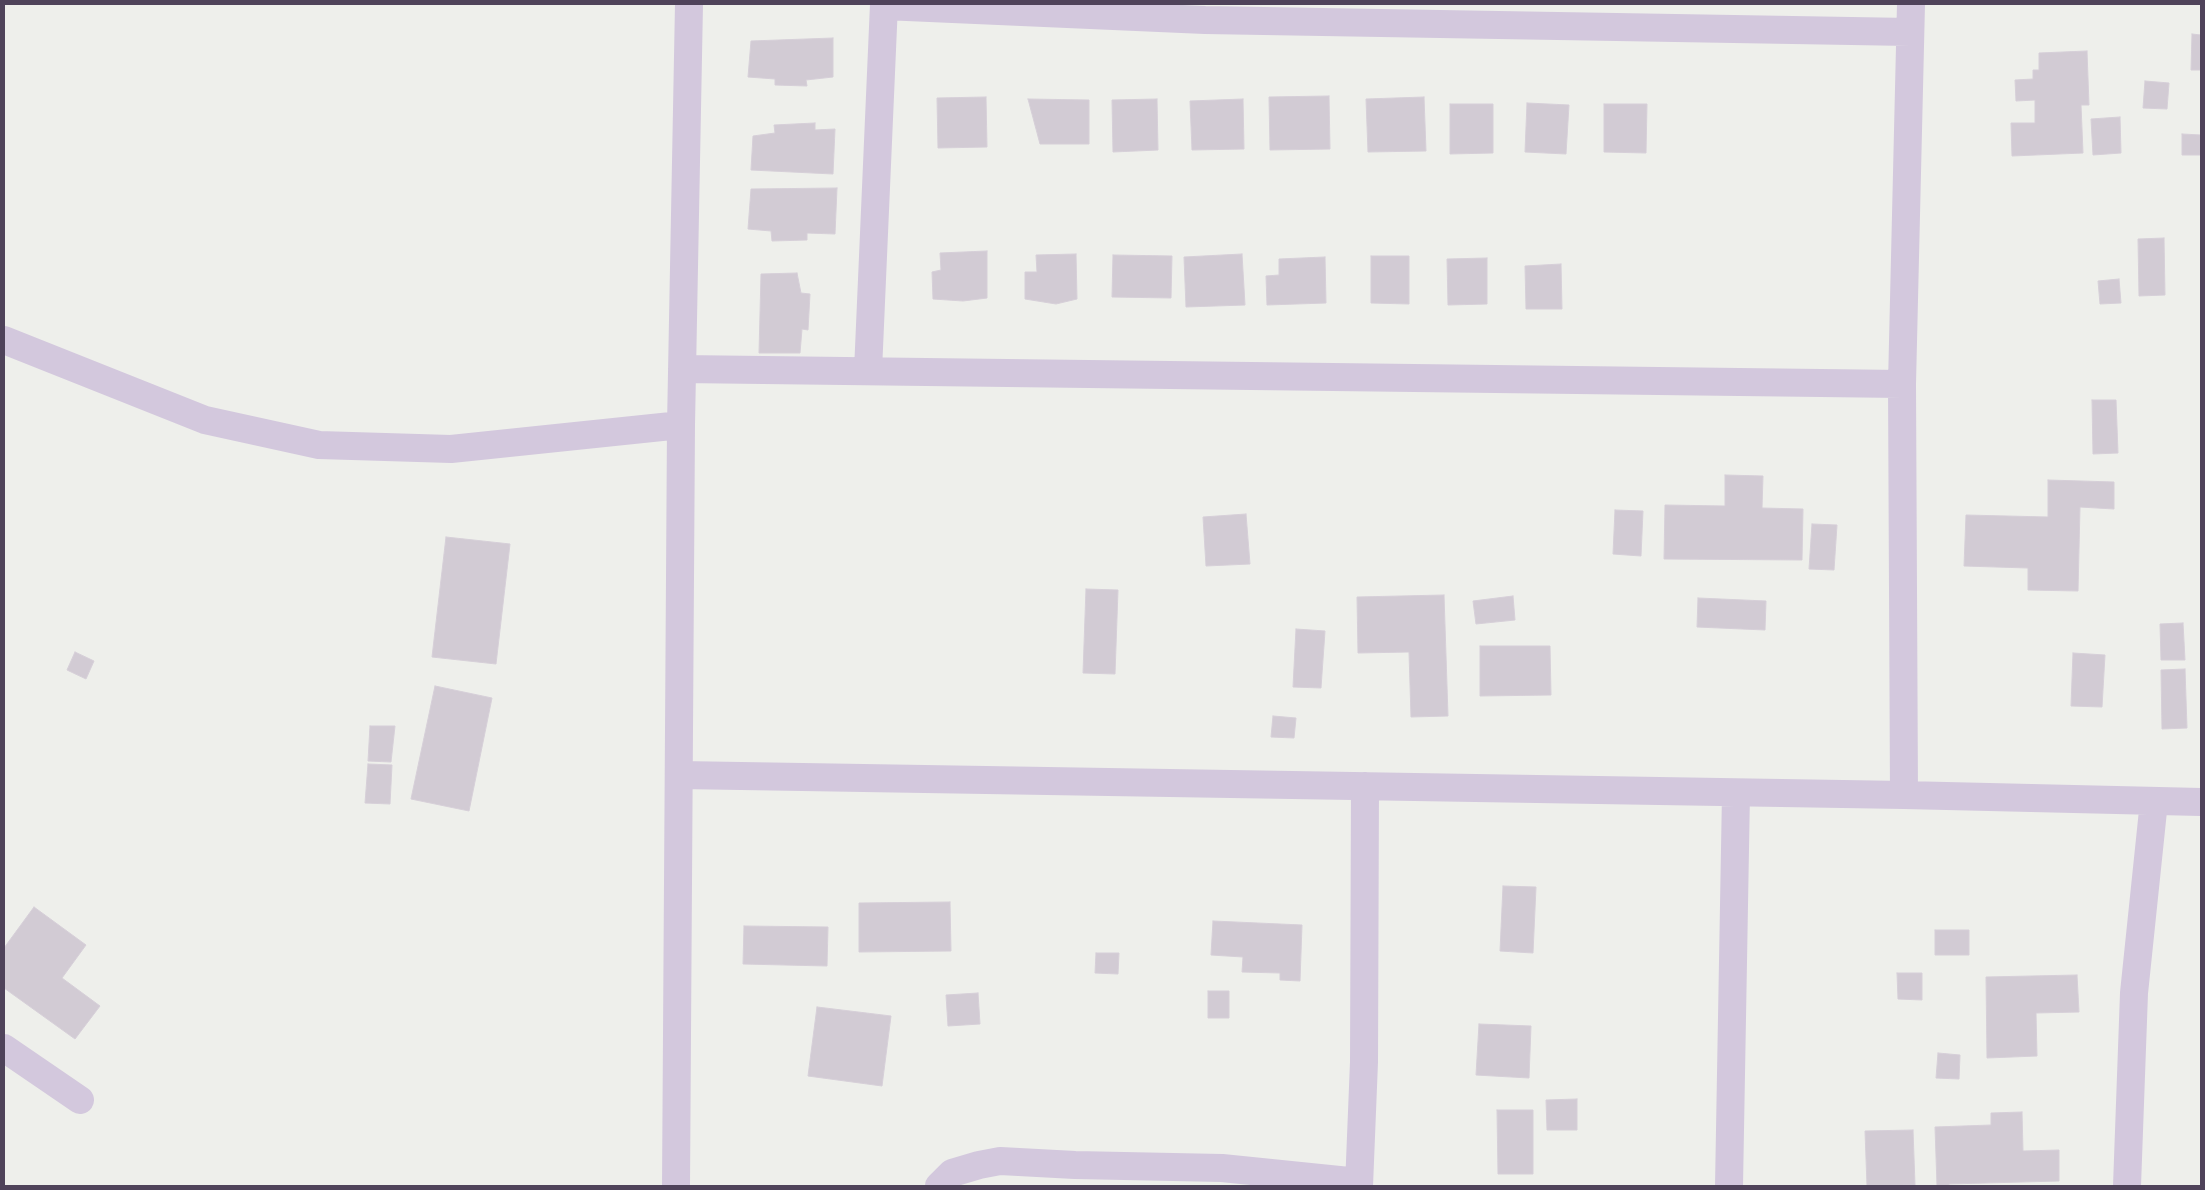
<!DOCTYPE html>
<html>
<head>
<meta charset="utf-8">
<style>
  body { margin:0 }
  #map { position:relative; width:2205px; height:1190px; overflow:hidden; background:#eeefeb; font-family:Quicksand,sans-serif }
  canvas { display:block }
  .frame { position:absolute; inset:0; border:5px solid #4f435a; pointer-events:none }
</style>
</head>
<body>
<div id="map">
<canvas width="2205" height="1190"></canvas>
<div class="frame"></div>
</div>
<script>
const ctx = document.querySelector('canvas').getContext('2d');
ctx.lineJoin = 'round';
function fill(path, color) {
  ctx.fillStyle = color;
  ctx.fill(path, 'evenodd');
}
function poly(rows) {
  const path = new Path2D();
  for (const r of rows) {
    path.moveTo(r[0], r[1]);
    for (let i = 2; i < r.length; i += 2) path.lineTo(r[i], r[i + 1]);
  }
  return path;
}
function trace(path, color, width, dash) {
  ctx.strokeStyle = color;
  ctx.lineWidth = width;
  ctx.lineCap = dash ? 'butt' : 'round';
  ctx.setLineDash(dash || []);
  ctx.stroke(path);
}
const building = poly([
  [2192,34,2201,35,2201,70,2191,70,2192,34],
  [833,38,833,77,806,80,807,86,775,85,775,79,748,77,751,41,833,38],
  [2087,51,2089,105,2081,105,2083,153,2012,156,2011,123,2035,123,2035,100,2016,101,2015,80,2033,79,2033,70,2039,70,2039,53,2087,51],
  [2145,81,2169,83,2167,109,2143,108,2145,81],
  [1329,96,1330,149,1270,150,1269,97,1329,96],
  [986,97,987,147,938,148,937,98,986,97],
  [1424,97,1426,151,1368,152,1366,99,1424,97],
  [1028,99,1089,100,1089,144,1040,144,1028,99],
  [1157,99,1158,150,1113,152,1112,100,1157,99],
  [1243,99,1244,149,1192,150,1190,101,1243,99],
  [1527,103,1569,105,1566,154,1525,152,1527,103],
  [1450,104,1493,104,1493,153,1450,154,1450,104],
  [1604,104,1647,104,1646,153,1604,152,1604,104],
  [2120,117,2121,153,2093,155,2091,119,2120,117],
  [815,123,815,130,835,129,833,174,751,170,753,136,775,133,774,125,815,123],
  [2182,134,2201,135,2201,155,2182,155,2182,134],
  [837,188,835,234,807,233,807,240,772,241,771,231,748,229,751,189,837,188],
  [2164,238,2165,295,2139,296,2138,239,2164,238],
  [987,251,987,298,963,301,933,299,932,272,941,270,940,253,987,251],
  [1076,254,1077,299,1056,304,1025,299,1025,272,1037,272,1036,255,1076,254],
  [1242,254,1245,305,1186,307,1184,257,1242,254],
  [1113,255,1172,256,1171,298,1112,297,1113,255],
  [1371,256,1409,256,1409,304,1371,303,1371,256],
  [1325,257,1326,303,1267,305,1266,276,1279,275,1279,259,1325,257],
  [1487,258,1487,304,1448,305,1447,259,1487,258],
  [1561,264,1562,309,1526,309,1525,266,1561,264],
  [797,273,801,293,810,294,808,330,802,329,800,353,759,353,761,274,797,273],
  [2119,279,2121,303,2100,304,2098,281,2119,279],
  [2092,400,2116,400,2118,453,2093,454,2092,400],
  [1725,475,1763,476,1762,508,1803,509,1802,560,1664,559,1665,505,1725,506,1725,475],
  [2048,480,2114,482,2114,509,2080,507,2078,591,2028,590,2028,568,1964,566,1966,515,2048,517,2048,480],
  [1615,510,1643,511,1641,556,1613,554,1615,510],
  [1246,514,1250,564,1206,566,1203,517,1246,514],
  [1812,524,1837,525,1834,570,1809,569,1812,524],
  [446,537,510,544,496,664,432,657,446,537],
  [1086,589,1118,590,1115,674,1083,673,1086,589],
  [1444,595,1448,716,1411,717,1409,652,1358,653,1357,597,1444,595],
  [1513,596,1515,620,1476,624,1473,601,1513,596],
  [1698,598,1766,601,1765,630,1697,627,1698,598],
  [2183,623,2185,660,2161,660,2160,624,2183,623],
  [1296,629,1325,631,1321,688,1293,687,1296,629],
  [1480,646,1550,646,1551,695,1480,696,1480,646],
  [75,652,94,661,86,679,67,670,75,652],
  [2073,653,2105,655,2102,707,2071,706,2073,653],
  [2185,669,2187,728,2162,729,2161,670,2185,669],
  [435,686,492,698,469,811,411,799,435,686],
  [1273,716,1296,718,1294,738,1271,737,1273,716],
  [370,726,395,726,391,762,368,761,370,726],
  [368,764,392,765,390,804,365,803,368,764],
  [1503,886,1536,887,1533,953,1500,951,1503,886],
  [950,902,951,951,859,952,859,903,950,902],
  [34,907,86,945,62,978,100,1006,75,1039,4,988,4,948,34,907],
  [1213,921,1302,925,1300,981,1280,980,1280,973,1242,972,1243,957,1211,955,1213,921],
  [744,926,828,927,827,966,743,964,744,926],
  [1935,930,1969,930,1969,955,1935,955,1935,930],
  [1096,953,1119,953,1118,974,1095,973,1096,953],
  [1897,973,1922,973,1922,1000,1898,999,1897,973],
  [2077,975,2079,1012,2036,1013,2037,1056,1987,1058,1986,977,2077,975],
  [1208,991,1229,991,1229,1018,1208,1018,1208,991],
  [978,993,980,1024,948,1026,946,995,978,993],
  [817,1007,891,1016,882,1086,808,1076,817,1007],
  [1479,1024,1531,1026,1529,1078,1476,1075,1479,1024],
  [1938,1053,1960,1055,1959,1079,1936,1078,1938,1053],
  [1577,1099,1577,1130,1547,1130,1546,1100,1577,1099],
  [1497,1110,1533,1110,1533,1174,1498,1174,1497,1110],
  [2022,1112,2023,1151,2059,1150,2059,1181,1949,1184,1949,1186,1937,1186,1935,1127,1991,1125,1991,1113,2022,1112],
  [1913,1130,1915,1185,1867,1186,1865,1131,1913,1130]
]);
fill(building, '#d2cbd4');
trace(building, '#d6cfd8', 1);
trace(poly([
  [884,6,1205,20,1910,32],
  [4,340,205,420,319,445,451,449,681,425],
  [682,369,1902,384],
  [868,371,884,4],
  [680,775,1904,795,2201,802],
  [1904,795,1902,384,1911,4],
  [4,1048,80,1100],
  [676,1186,681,425,689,4],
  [939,1186,952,1173,979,1165,1000,1161,1075,1165,1222,1168,1359,1182],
  [1359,1186,1364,1062,1365,786],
  [1729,1186,1736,793],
  [2127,1186,2134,993,2154,801]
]), '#d3c8dd', 28);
</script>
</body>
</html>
